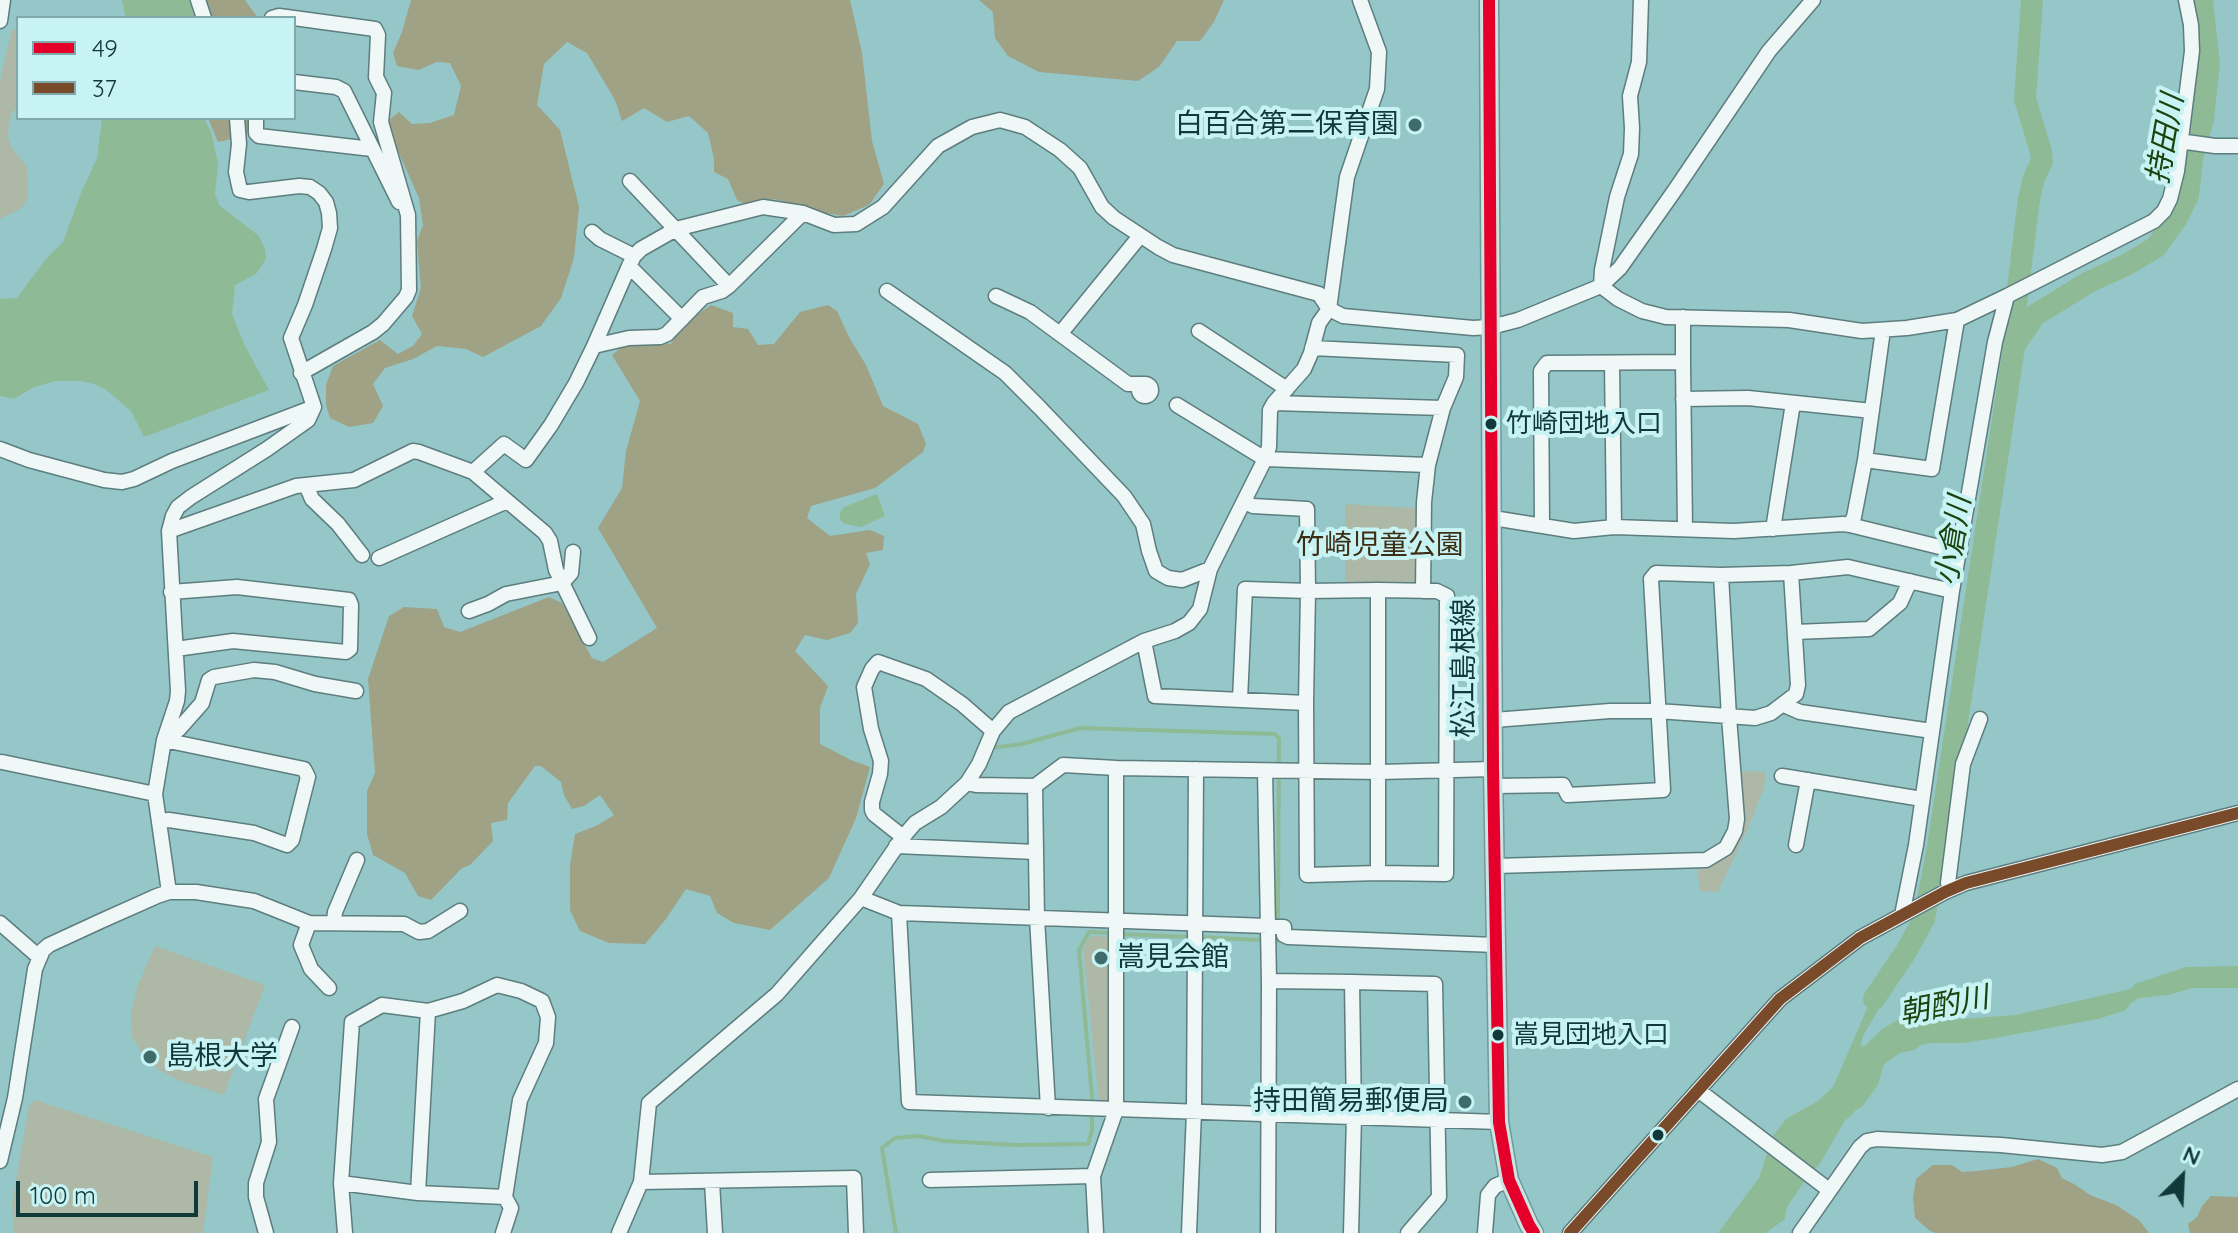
<!DOCTYPE html>
<html>
<head>
<meta charset="utf-8">
<style>
  body { margin:0 }
  #map { position:relative; width:2238px; height:1233px; overflow:hidden; background:#95c7c8; font-family:Quicksand,sans-serif }
  canvas { display:block }
  .legend { position:absolute; left:16px; top:16px; width:280px; height:104px; box-sizing:border-box; background:#c8f3f4; border:2px solid #7fa9aa; margin:0; padding:10px 14px; list-style:none; font-size:24px; color:#11393a }
  .legend li { display:flex; align-items:center; gap:16px; height:40px }
  .legend b { width:40px; border:2px solid #7fa9aa }
  .north { position:absolute; left:2142px; top:1137px; width:80px; height:80px; -webkit-text-stroke:6px #c8f3f4; paint-order:stroke; rotate:24deg; font-size:22px; font-weight:700; line-height:32px; text-align:center; color:#11393a }
  .north::after { content:''; display:block; margin:auto; width:28px; height:36px; background:#11393a; clip-path:polygon(50% 0,100% 100%,50% 72%,0 100%) }
  .scale { position:absolute; left:16px; top:1181px; width:182px; height:36px; box-sizing:border-box; border:4px solid #11393a; border-top:0; padding-left:10px; font-size:24px; line-height:28px; white-space:nowrap; color:#11393a; -webkit-text-stroke:6px #c8f3f4; paint-order:stroke }
</style>
</head>
<body>
<div id="map">
<canvas width="2238" height="1233"></canvas>
<ul class="legend">
<li><b style="height:10px;background:#e4002b"></b>49</li>
<li><b style="height:10px;background:#7a4b2a"></b>37</li>
</ul>
<div class="north">N</div>
<div class="scale">100 m</div>
</div>
<script>
const ctx = document.querySelector('canvas').getContext('2d');
ctx.lineJoin = 'round';
function fill(path, color) {
  ctx.fillStyle = color;
  ctx.fill(path, 'evenodd');
}
function poly(rows) {
  const path = new Path2D();
  for (const r of rows) {
    if (r.length === 3) {
      path.moveTo(r[0] + r[2], r[1]);
      path.arc(r[0], r[1], r[2], 0, 2 * Math.PI);
      continue;
    }
    path.moveTo(r[0], r[1]);
    for (let i = 2; i < r.length; i += 2) path.lineTo(r[i], r[i + 1]);
  }
  return path;
}
function trace(path, color, width, dash) {
  ctx.strokeStyle = color;
  ctx.lineWidth = width;
  ctx.lineCap = dash ? 'butt' : 'round';
  ctx.setLineDash(dash || []);
  ctx.stroke(path);
}
function write(font, color, halo, rows, align = 'center') {
  ctx.font = font + ' Quicksand,"Noto Sans JP",sans-serif';
  ctx.lineWidth = 8;
  ctx.setLineDash([]);
  ctx.textBaseline = 'middle';
  ctx.strokeStyle = halo;
  ctx.fillStyle = color;
  for (const [text, x, y, turn = 0] of rows) {
    ctx.save();
    ctx.translate(x, y);
    ctx.rotate((+turn || 0) * Math.PI / 180);
    ctx.textAlign = isNaN(turn) ? turn : align;
    if (halo) ctx.strokeText(text, 0, 0);
    ctx.fillText(text, 0, 0);
    ctx.restore();
  }
}
fill(poly([
  [12,29,18,31,18,106,12,113,9,123,8,137,12,148,27,167,28,198,21,209,0,219,0,80],
  [1345,504,1415,508,1416,583,1345,584],
  [1739,771,1766,772,1764,787,1751,821,1718,892,1700,891,1697,868,1710,866,1727,855,1734,849,1743,830],
  [1093,936,1110,937,1112,1093,1107,1102,1099,1101,1083,949,1088,939],
  [155,946,265,985,224,1095,178,1080,154,1067,142,1053,132,1037,131,1013,137,987],
  [35,1100,213,1157,203,1233,14,1233,12,1203,29,1106]
]), '#adb8a6');
fill(poly([
  [204,0,245,0,258,18,210,18],
  [411,0,850,0,862,53,872,141,884,184,869,205,843,216,810,210,774,199,746,205,737,200,728,179,714,172,714,159,708,133,689,116,667,122,644,108,622,121,615,100,587,53,567,42,544,64,537,105,560,130,579,207,574,258,561,298,541,326,483,357,466,349,437,346,413,359,385,368,373,384,383,406,373,423,349,427,330,418,326,405,326,385,333,366,380,340,398,354,413,346,422,334,412,316,421,288,417,241,423,225,419,198,390,133,390,119,399,112,412,124,430,123,454,115,461,86,450,63,437,62,418,70,397,66,393,53,402,32],
  [979,0,1224,0,1214,22,1200,41,1177,41,1159,67,1138,81,1039,72,1008,56,995,38,993,12],
  [208,118,249,118,247,136,218,142],
  [711,305,733,313,733,327,748,329,758,345,774,344,800,312,828,305,837,311,850,339,866,365,883,406,918,424,926,444,923,452,875,488,811,506,807,518,830,536,870,530,884,536,883,550,866,553,870,564,856,594,858,623,850,633,827,640,805,635,795,651,828,686,820,708,820,744,851,760,870,767,856,818,829,878,770,930,734,923,717,913,710,896,686,889,666,919,645,944,609,943,580,931,570,910,570,865,575,834,598,825,614,815,600,795,584,806,572,809,564,795,561,782,541,766,535,766,508,803,507,820,491,823,493,841,470,865,462,868,431,900,418,896,405,873,373,855,367,834,367,791,375,773,368,679,389,616,404,607,437,609,444,627,460,632,549,597,562,603,592,658,603,662,657,628,598,528,622,488,626,451,640,401,612,355,631,340,671,344,679,327],
  [2038,1159,2057,1168,2062,1178,2074,1184,2090,1195,2116,1205,2139,1220,2149,1233,1936,1233,1930,1231,1915,1218,1913,1197,1916,1179,1933,1165,1952,1165,1962,1172,1977,1171,2012,1167],
  [2211,1196,2238,1197,2238,1233,2190,1233,2188,1224,2197,1217,2202,1206]
]), '#9fa284');
fill(poly([
  [122,0,189,0,195,18,126,18],
  [102,118,204,118,211,132,218,163,215,194,219,205,259,236,265,249,266,259,256,274,235,285,232,314,244,344,269,390,144,437,131,411,105,389,94,384,81,381,56,381,34,387,14,399,0,396,0,299,17,298,45,260,63,242,81,193,97,158],
  [877,494,885,516,861,527,845,524,840,520,840,513,844,507],
  [2238,966,2238,988,2193,988,2168,995,2139,998,2131,1003,2126,1010,2098,1019,1990,1039,1962,1043,1930,1043,1921,1045,1914,1050,1900,1053,1884,1064,1878,1085,1862,1107,1856,1110,1844,1122,1819,1165,1810,1173,1787,1207,1785,1219,1766,1233,1718,1233,1759,1178,1773,1136,1786,1119,1818,1101,1833,1087,1870,1002,1881,983,1896,971,1881,994,1877,1004,1878,1010,1863,1036,1861,1045,1862,1047,1865,1046,1882,1029,1901,1018,1935,1021,2015,1015,2131,989,2135,984,2186,967]
]), '#8fba96');
trace(poly([
  [990,748,1022,744,1080,728,1275,734,1279,739,1278,924],
  [1120,934,1191,937],
  [1200,937,1278,941,1278,933],
  [896,1233,882,1148,895,1138,919,1136,944,1141,1015,1145,1088,1144,1092,1131,1092,1097,1079,950,1089,932,1111,933]
]), '#8fba96', 4);
trace(poly([
  [2014,346,2035,315,2089,282,2126,265,2156,247,2177,218,2188,195,2192,158,2203,119,2209,64,2202,0],
  [1874,999,1905,953,1924,919,1937,853,2014,347,2016,304,2029,199,2034,178,2042,161,2041,152,2025,99,2032,0]
]), '#8fba96', 22);
const minor = poly([
  [198,0,204,18],
  [272,18,279,16,375,29,378,35,376,77,384,93,381,122,408,215,409,290,406,297,383,324,373,332,301,373],
  [0,21,3,0],
  [294,82,336,87,344,91,399,202],
  [256,118,256,133,259,136,372,149],
  [2179,141,2215,146,2238,146],
  [630,181,729,286],
  [592,232,600,239,634,256],
  [629,266,682,319],
  [1601,286,1618,299,1642,311,1666,317,1789,320,1862,331,1907,328,1957,320,2007,296,2154,221,2164,211,2170,199,2177,171,2192,51,2191,25,2186,0],
  [1601,286,1602,270,1617,197,1631,154,1632,128,1630,96,1639,62,1641,0],
  [887,291,1005,373,1039,407,1124,496,1143,524,1149,551,1156,571,1168,578,1182,580,1210,569],
  [996,296,1030,312,1128,384,1144,384],
  [1883,330,1865,460,1932,469,1957,320],
  [1199,331,1287,389],
  [1060,334,1140,236],
  [594,346,629,338,660,337,667,334,703,297,722,291,729,286,803,213],
  [1312,348,1457,355,1456,377,1443,408,1428,465,1424,502,1423,591],
  [1683,362,1685,529],
  [1612,363,1614,527],
  [1145,390,6],
  [1683,399,1748,398,1872,411],
  [1274,403,1443,408],
  [1177,405,1265,459,1428,465],
  [0,449,29,460,104,480,122,482,134,479,172,461,314,407],
  [1865,460,1854,517,1850,525,1960,552],
  [473,472,504,444,526,460,551,425,576,383,594,346,629,266,634,256,641,249,676,229,763,207,803,213,834,225,856,224,883,207,938,146,972,127,1000,120,1025,127,1060,150,1080,168,1102,207,1114,218,1158,247,1173,255,1319,294,1329,309,1343,316,1473,328,1491,327,1518,320,1601,286,1620,268,1675,190,1769,51,1813,0],
  [306,485,312,499,338,524,362,555],
  [1493,518,1574,531,1614,527,1734,531,1843,524,1850,525],
  [1542,524,1541,371,1547,363,1683,362,1683,317],
  [1773,529,1793,403],
  [169,531,296,486,354,480,413,451,419,452,473,472,545,533,550,541,556,570,589,638],
  [379,558,507,501],
  [1378,590,1378,873,1446,874,1447,596,1437,591,1378,590,1308,591,1306,703,1307,875,1378,873],
  [171,592,237,587,349,600,351,605,350,649,346,652,233,641,176,649],
  [469,611,488,604,506,594,562,583,571,573,573,552],
  [1795,632,1869,629,1900,603,1910,581],
  [1144,641,1155,696,1306,703],
  [1240,700,1245,589,1308,591,1307,509,1253,506,1245,502],
  [1784,705,1800,712,1932,731],
  [1494,720,1610,711,1658,711,1755,718,1771,713,1796,694,1798,685,1791,573],
  [165,740,179,729,202,703,209,680,214,677,254,670,275,672,315,684,356,691],
  [2,762,155,794],
  [1265,771,1269,981,1268,1233],
  [1782,776,1922,799],
  [967,783,976,785,1035,786],
  [1494,786,1563,785,1568,795,1663,790,1651,579,1656,573,1721,575,1791,573,1848,567,1952,591],
  [159,821,169,820,254,833,287,845,292,840,308,777,304,769,164,740],
  [903,837,874,814,872,810,872,802,880,774,881,761,871,729,864,687,872,669,878,662,926,679,962,704,993,731],
  [1796,845,1808,780],
  [896,846,1036,852],
  [1495,866,1706,860,1726,848,1735,831,1737,819,1729,717,1721,575],
  [1948,883,1963,764,1980,719],
  [169,892,196,892,254,901,309,923,404,924,419,932,428,931,460,911],
  [861,898,899,913,1268,926],
  [899,913,909,1102,1499,1122],
  [1902,915,1916,845,1952,591,1995,342,2007,296],
  [334,922,335,912,357,860],
  [0,923,39,957],
  [309,923,301,945,311,969,329,988],
  [1268,927,1284,927,1284,935,1288,937,1496,945],
  [1269,981,1352,982,1354,1116,1351,1233],
  [1352,982,1435,984,1439,1197,1408,1233],
  [1698,1090,1829,1190],
  [1048,1108,1037,918,1035,786,1063,765,1116,768],
  [0,1161,15,1098,35,969,43,950,49,945,101,921,157,896,169,892,155,794,164,740,177,701,178,691,169,531,173,516,178,507,191,497,267,449,308,420,314,407,291,338,305,305,324,249,330,228,329,213,326,202,319,193,310,187,299,186,249,192,240,190,236,172,239,144,237,118],
  [930,1180,1093,1176],
  [641,1182,854,1178,856,1233],
  [712,1182,715,1233],
  [341,1183,418,1193,505,1197],
  [418,1193,428,1011],
  [266,1233,256,1197,256,1183,269,1142,266,1099,292,1027],
  [345,1233,341,1183,352,1022,382,1005,428,1011,463,1001,497,985,521,991,542,1001,548,1017,546,1043,520,1100,505,1197,511,1208,503,1233],
  [619,1233,641,1182,649,1103,777,994,861,898,903,837,915,823,941,807,967,783,979,764,993,731,1009,712,1144,641,1175,631,1189,623,1200,609,1210,569,1265,459,1269,447,1270,410,1274,403,1304,369,1311,353,1319,323,1329,309,1347,177,1377,89,1379,52,1360,0],
  [1096,1233,1093,1176,1116,1110,1116,768,1380,772,1493,769],
  [1189,1233,1194,1112,1196,769],
  [1485,1233,1488,1195,1495,1186,1509,1180],
  [1570,1233,1780,999,1860,938,1945,892,1966,883,2238,813],
  [1800,1233,1860,1147,1867,1141,1877,1139,2001,1145,2102,1155,2122,1152,2238,1089]
]);
const major = poly([
  [1489,0,1493,769,1499,1122,1509,1180,1529,1225,1534,1233]
]);
trace(minor, '#5d7d7e', 17);
trace(major, '#6b9b9c', 21);
trace(minor, '#eff7f7', 14);
trace(major, '#cfe3e3', 18);
trace(poly([
  [1489,0,1493,769,1499,1122,1509,1180,1529,1225,1534,1233]
]), '#e4002b', 12);
trace(poly([
  [1570,1233,1780,999,1860,938,1945,892,1966,883,2238,813]
]), '#7a4b2a', 12);
for (const [x, y, r, color] of [
  [1415,125,8,"#3f6b6c"],
  [1491,424,7,"#11393a"],
  [1101,958,8,"#3f6b6c"],
  [1498,1035,7,"#11393a"],
  [150,1057,8,"#3f6b6c"],
  [1465,1102,8,"#3f6b6c"],
  [1658,1135,7,"#11393a"]
]) {
  const dot = new Path2D();
  dot.arc(x, y, r, 0, 2 * Math.PI);
  ctx.fillStyle = color;
  ctx.fill(dot);
  trace(dot, '#c8f3f4', 3);
}
write('26px', '#11393a', '#c8f3f4', [
  ["竹崎団地入口",1506,424],
  ["嵩見団地入口",1513,1035]
], 'left');
write('28px', '#11393a', '#c8f3f4', [
  ["白百合第二保育園",1399,125],
  ["嵩見会館",1117,958,"left"],
  ["島根大学",166,1057,"left"],
  ["持田簡易郵便局",1449,1102]
], 'right');
write('28px', '#3d2d13', '#c8f3f4', [
  ["竹崎児童公園",1380,546]
]);
write('28px', '#11393a', '#c8f3f4', [
  ["松江島根線",1465,668,-90]
]);
write('italic 30px', '#1c430d', '#c8f3f4', [
  ["持田川",2166,139,-80],
  ["小倉川",1954,541,-81],
  ["朝酌川",1944,1006,-11]
]);
</script>
</body>
</html>
